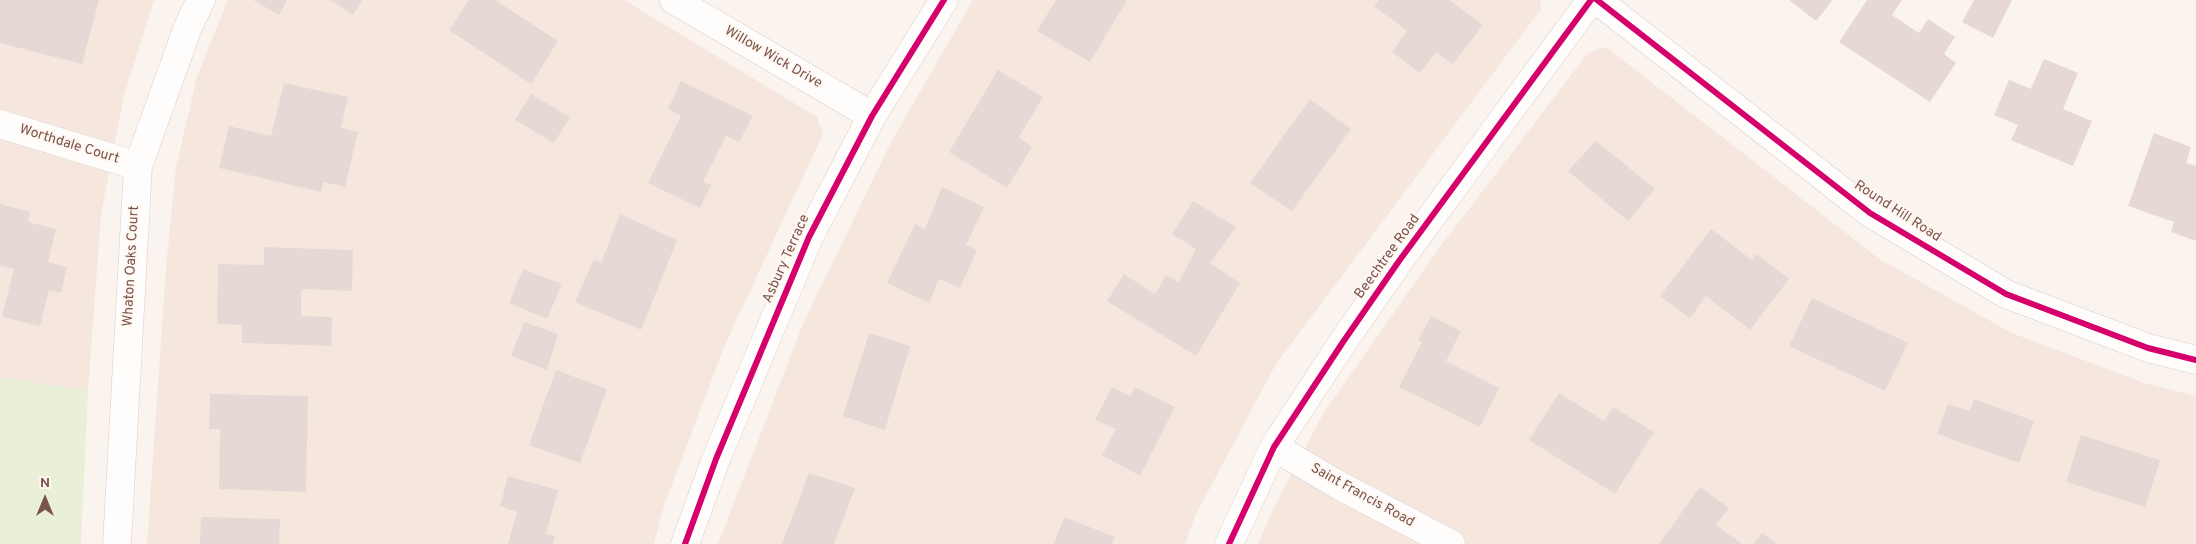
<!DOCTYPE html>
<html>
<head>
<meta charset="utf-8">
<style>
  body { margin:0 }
  #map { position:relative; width:2196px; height:544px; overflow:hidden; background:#faf3ee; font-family:Overpass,sans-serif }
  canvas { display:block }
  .north { position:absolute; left:20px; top:474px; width:50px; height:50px; -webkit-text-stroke:4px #fff7f1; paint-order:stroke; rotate:0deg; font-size:14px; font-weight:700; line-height:20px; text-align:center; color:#7b534a }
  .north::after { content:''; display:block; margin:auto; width:18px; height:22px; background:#7b534a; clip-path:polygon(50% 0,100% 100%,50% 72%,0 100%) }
</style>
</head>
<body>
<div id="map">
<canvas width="2196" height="544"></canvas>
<div class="north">N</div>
</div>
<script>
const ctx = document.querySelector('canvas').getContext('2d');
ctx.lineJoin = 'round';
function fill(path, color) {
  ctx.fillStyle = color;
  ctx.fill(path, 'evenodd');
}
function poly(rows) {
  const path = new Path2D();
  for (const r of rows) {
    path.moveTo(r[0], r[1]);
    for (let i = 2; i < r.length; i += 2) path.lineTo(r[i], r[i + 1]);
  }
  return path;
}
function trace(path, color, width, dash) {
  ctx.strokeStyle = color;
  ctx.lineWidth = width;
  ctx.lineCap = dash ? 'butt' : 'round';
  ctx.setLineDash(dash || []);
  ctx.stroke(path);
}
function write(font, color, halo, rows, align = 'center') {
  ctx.font = font + ' Overpass,sans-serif';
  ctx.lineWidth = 4;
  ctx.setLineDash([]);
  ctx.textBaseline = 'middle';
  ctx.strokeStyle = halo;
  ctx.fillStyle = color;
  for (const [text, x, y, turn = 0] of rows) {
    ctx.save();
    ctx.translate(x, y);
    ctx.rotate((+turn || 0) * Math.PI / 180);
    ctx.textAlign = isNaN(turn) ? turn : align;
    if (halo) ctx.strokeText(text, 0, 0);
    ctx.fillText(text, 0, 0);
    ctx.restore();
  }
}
fill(poly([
  [0,0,154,0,124,96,101,215,88,391,0,377],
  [228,0,624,0,817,117,823,134,724,347,664,506,654,544,147,544,166,268,176,167,197,77],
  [973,0,1540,0,1541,9,1276,364,1195,516,1185,544,718,544,803,324,891,142],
  [1606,47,1881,260,2012,333,2144,383,2196,396,2196,544,1258,544,1274,507,1323,414,1437,251,1588,53]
]), '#f6e7de');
fill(poly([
  [0,377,88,391,81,544,0,544]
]), '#eaf0d8');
fill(poly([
  [0,0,99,0,82,64,0,43],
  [253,0,287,0,279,15],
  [330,0,362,0,353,15],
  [469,0,495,0,558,41,531,84,449,30],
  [1056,0,1127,0,1090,62,1037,31],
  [1379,0,1449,0,1483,25,1453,64,1436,52,1420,73,1392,52,1407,31,1374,6],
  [1789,0,1833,0,1816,21],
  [1867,0,1902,0,1892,15,1919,33,1928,19,1955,37,1944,54,1956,63,1930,102,1839,42],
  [1974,0,2012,0,1993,38,1962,22],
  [2044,59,2078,73,2063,109,2092,121,2073,166,2011,140,2018,125,1994,115,2009,80,2031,89],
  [998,70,1043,97,1019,137,1032,147,1007,188,949,152],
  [681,81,753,116,739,142,726,136,703,182,711,185,700,208,648,183,681,116,668,109],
  [284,83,348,97,341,128,358,132,345,187,323,182,321,192,219,168,229,126,271,136],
  [531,94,570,117,554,143,515,120],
  [1310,99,1351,129,1292,211,1250,183],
  [2154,133,2191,147,2186,163,2196,166,2196,241,2171,232,2174,222,2128,206],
  [1596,141,1655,189,1628,221,1568,171],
  [942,187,984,207,966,245,977,250,960,288,939,279,929,303,887,283,915,224,925,229],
  [1193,201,1236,227,1210,263,1240,283,1196,356,1107,301,1124,274,1155,294,1166,275,1179,282,1196,249,1172,234],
  [0,204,30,212,28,222,56,229,48,262,67,267,61,293,49,290,40,326,2,317,14,269,0,266],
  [620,214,677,240,641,330,575,302,594,259,601,263],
  [1711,229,1752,260,1757,254,1789,279,1750,330,1706,296,1690,318,1660,296],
  [264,247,353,250,352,291,301,289,301,316,332,317,331,346,242,343,242,325,217,324,218,264,264,265],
  [523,269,562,284,547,319,509,303],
  [1812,298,1908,343,1885,391,1789,346],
  [1431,316,1461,331,1446,361,1499,388,1480,427,1399,387,1422,342,1418,340],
  [524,322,558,334,547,370,511,356],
  [869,333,910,346,885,430,843,416],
  [556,370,607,389,580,463,529,445],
  [1112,387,1130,396,1135,387,1175,407,1140,476,1102,455,1116,429,1095,420],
  [1559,393,1604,421,1613,407,1654,432,1615,494,1529,440],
  [210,394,308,396,306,492,219,489,220,429,209,429],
  [1974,399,2034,421,2019,463,1937,434,1948,404,1970,411],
  [2081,435,2160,460,2145,507,2066,482],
  [809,473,855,488,834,544,782,544],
  [508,476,558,490,546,534,555,536,553,544,508,544,517,512,500,506],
  [1700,487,1729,508,1716,525,1742,544,1659,544],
  [201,517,280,519,279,544,200,544],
  [1064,517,1115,537,1112,544,1054,544],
  [1762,533,1777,544,1754,544]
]), '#e6d9d5');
const minor = poly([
  [674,0,872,116],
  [1597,0,1870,213,2006,294,2148,348,2196,360],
  [0,124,138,166],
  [1274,447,1342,487,1451,544],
  [117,544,138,166,188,27,201,0],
  [685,544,716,459,809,237,872,116,944,0],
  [1229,544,1274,447,1343,342,1399,261,1591,0]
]);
trace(minor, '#d8ceca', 29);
trace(minor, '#fefdfc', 28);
trace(poly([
  [1597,0,1870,213,2006,294,2148,348,2196,360],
  [685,544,716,459,809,237,872,116,944,0],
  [1229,544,1274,447,1343,342,1399,261,1591,0]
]), '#d6006c', 6);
write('14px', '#7b534a', '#fff7f1', [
  ["Willow Wick Drive",773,58,30],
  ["Worthdale Court",69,145,17],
  ["Round Hill Road",1897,212,33],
  ["Beechtree Road",1388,257,-54],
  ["Asbury Terrace",787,259,-66],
  ["Whaton Oaks Court",132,266,-87],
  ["Saint Francis Road",1362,496,29]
]);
</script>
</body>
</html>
